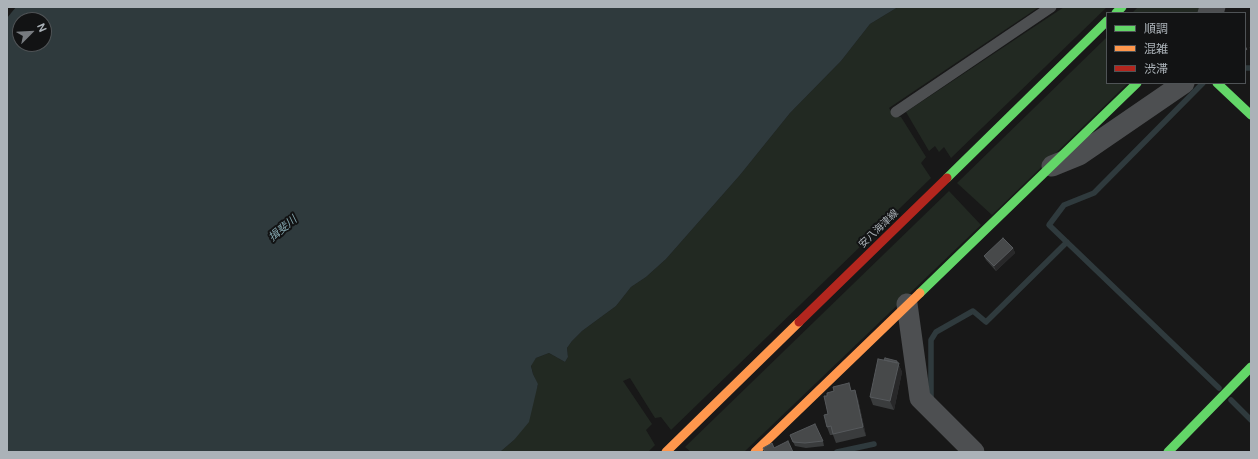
<!DOCTYPE html>
<html>
<head>
<meta charset="utf-8">
<style>
  body { margin:0 }
  #map { position:relative; width:1258px; height:459px; overflow:hidden; background:#181818; font-family:"DM Sans","Noto Sans JP",sans-serif }
  canvas { display:block }
  .frame { position:absolute; inset:0; border:8px solid #abb2b8; pointer-events:none }
  .legend { position:absolute; left:1106px; top:12px; width:140px; height:72px; box-sizing:border-box; background:#121314; border:1px solid #4f5356; margin:0; padding:5px 7px; list-style:none; font-size:12px; color:#abb2b8 }
  .legend li { display:flex; align-items:center; gap:8px; height:20px }
  .legend b { width:20px; border:1px solid #4f5356 }
  .north { position:absolute; left:12px; top:12px; width:40px; height:40px; box-sizing:border-box; background:#121314; border:1px solid #4f5356; border-radius:50%; rotate:66deg; font-size:11px; font-weight:700; line-height:16px; text-align:center; color:#abb2b8 }
  .north::after { content:''; display:block; margin:auto; width:14px; height:18px; background:#787c80; clip-path:polygon(50% 0,100% 100%,50% 72%,0 100%) }
</style>
</head>
<body>
<div id="map">
<canvas width="1258" height="459"></canvas>
<div class="frame"></div>
<ul class="legend">
<li><b style="height:5px;background:#63d668"></b>順調</li>
<li><b style="height:5px;background:#ff974d"></b>混雑</li>
<li><b style="height:5px;background:#b3261e"></b>渋滞</li>
</ul>
<div class="north">N</div>
</div>
<script>
const ctx = document.querySelector('canvas').getContext('2d');
ctx.lineJoin = 'round';
function fill(path, color) {
  ctx.fillStyle = color;
  ctx.fill(path, 'evenodd');
}
function poly(rows) {
  const path = new Path2D();
  for (const r of rows) {
    path.moveTo(r[0], r[1]);
    for (let i = 2; i < r.length; i += 2) path.lineTo(r[i], r[i + 1]);
  }
  return path;
}
function trace(path, color, width, dash) {
  ctx.strokeStyle = color;
  ctx.lineWidth = width;
  ctx.lineCap = dash ? 'butt' : 'round';
  ctx.setLineDash(dash || []);
  ctx.stroke(path);
}
function write(font, color, halo, rows, align = 'center') {
  ctx.font = font + ' "DM Sans","Noto Sans JP",sans-serif';
  ctx.lineWidth = 4;
  ctx.setLineDash([]);
  ctx.textBaseline = 'middle';
  ctx.strokeStyle = halo;
  ctx.fillStyle = color;
  for (const [text, x, y, turn = 0] of rows) {
    ctx.save();
    ctx.translate(x, y);
    ctx.rotate((+turn || 0) * Math.PI / 180);
    ctx.textAlign = isNaN(turn) ? turn : align;
    if (halo) ctx.strokeText(text, 0, 0);
    ctx.fillText(text, 0, 0);
    ctx.restore();
  }
}
fill(poly([
  [898,7,1039,7,889,108,895,117,901,117,926,157,921,163,931,178,671,430,661,417,655,418,630,378,623,381,652,424,646,430,655,445,648,452,500,452,514,440,538,385,533,374,531,365,536,358,549,353,565,362,568,357,567,348,572,341,582,331,616,306,631,287,646,277,666,259,740,175,790,113,841,61,870,24],
  [1064,7,1107,7,951,158,944,147,939,152,935,146,929,151,906,112],
  [1138,7,1206,7,1200,13,1132,13],
  [1107,37,1107,83,1128,83,992,215,957,183],
  [949,191,981,225,744,452,691,452,685,447]
]), '#222922');
fill(poly([
  [16,7,898,7,870,24,841,61,790,113,740,175,666,259,646,277,631,287,616,306,582,331,572,341,567,348,568,357,565,362,549,353,536,358,531,366,533,374,538,384,529,422,514,440,500,452,492,451,490,452,7,452,7,18],
  [20,20,44,20,44,44,20,44]
]), '#2f3a3d');
trace(poly([
  [1245,68,1251,68],
  [1203,83,1094,193,1064,205,1049,225,1219,388],
  [931,398,931,340,936,332,973,311,986,322,1067,242],
  [1231,400,1251,420],
  [837,452,874,444]
]), '#2f3a3d', 5.5);
trace(poly([
  [1245,49,1251,48]
]), '#4e5052', 2.5, [2, 3]);
trace(poly([
  [896,112,1051,7]
]), '#4d4f51', 11);
trace(poly([
  [1208,13,1215,7],
  [1052,166,1079,155,1184,83],
  [907,304,920,398,974,452]
]), '#4d4f51', 21);
trace(poly([
  [1116,13,1122,7],
  [1217,83,1251,115],
  [947,178,1107,21],
  [920,293,1137,83],
  [1168,452,1251,367]
]), '#63d668', 9);
trace(poly([
  [666,452,799,322],
  [755,452,920,293]
]), '#ff974d', 9);
trace(poly([
  [799,322,947,178]
]), '#b3261e', 9);
fill(poly([
  [1013,248,1015,253,996,271,986,260,984,256],
  [897,361,902,372,894,410,873,405,870,397],
  [852,390,858,399,866,436,836,443,833,435,830,435,827,427,828,414],
  [790,435,823,441,824,446,806,448,795,446]
]), '#3a3c3d');
fill(poly([
  [1013,248,1015,253,996,271,994,266],
  [897,361,902,372,894,410,890,401],
  [855,390,858,399,866,436,863,427]
]), '#282829');
const building = poly([
  [1003,238,1013,248,994,266,984,256,1003,238],
  [885,358,897,361,897,363,884,360,885,358],
  [878,359,899,363,890,401,870,397,878,359],
  [849,383,851,391,855,390,863,427,833,434,831,426,827,427,824,415,828,414,824,396,827,396,827,393,834,391,833,387,849,383],
  [815,424,823,441,805,443,793,442,790,435,815,424],
  [788,441,793,452,765,452,763,448,772,443,774,448,788,441]
]);
fill(building, '#47494a');
trace(building, '#56595c', 1);
write('10px', '#abb2b8', '#121314', [
  ["安八海津線",879,229,-44]
]);
write('italic 11px', '#85a7af', '#121314', [
  ["揖斐川",283,229,-40]
]);
</script>
</body>
</html>
